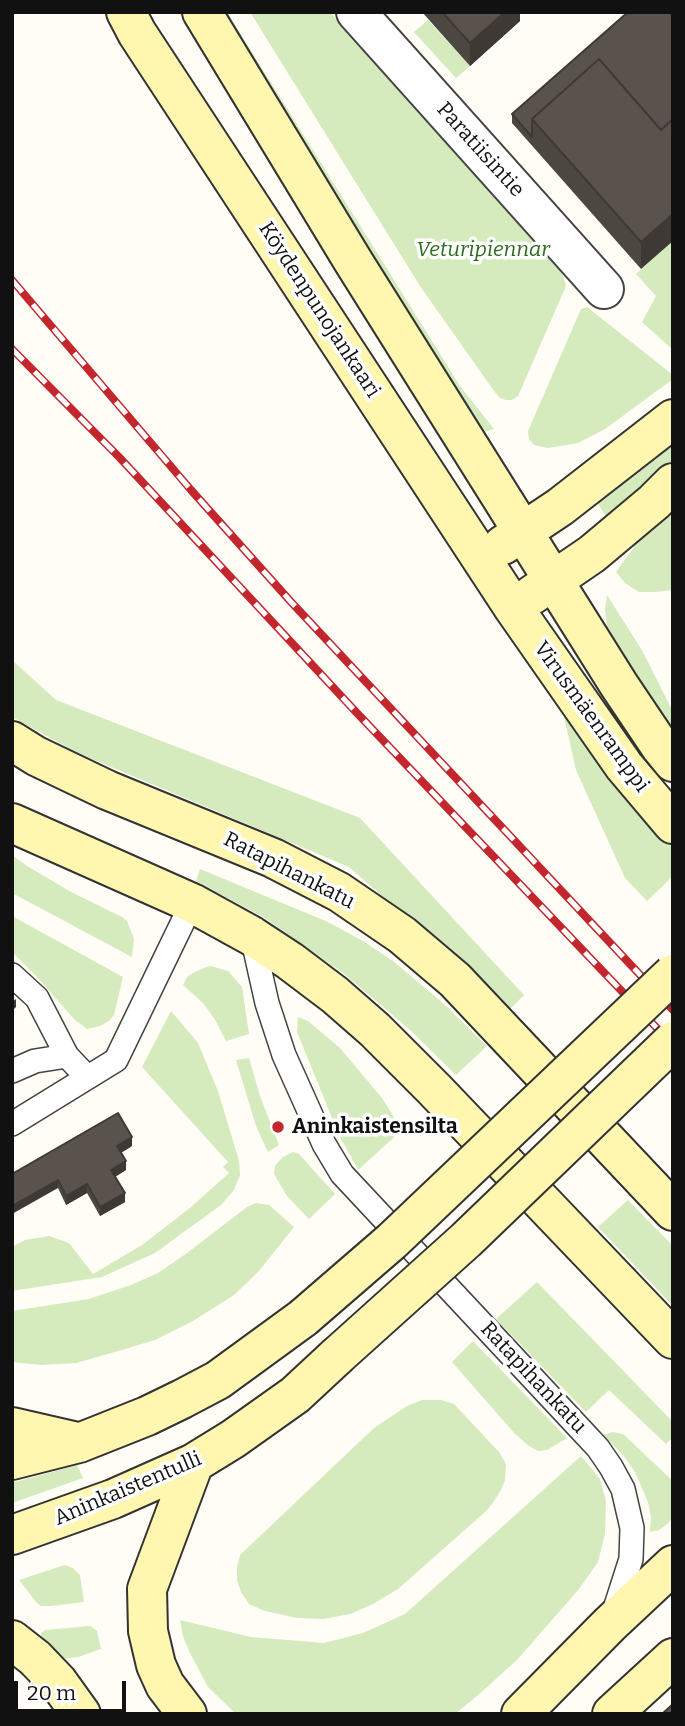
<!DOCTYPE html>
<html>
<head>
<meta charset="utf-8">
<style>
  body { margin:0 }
  #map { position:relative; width:685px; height:1726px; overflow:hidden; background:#fffdf5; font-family:Bitter,serif }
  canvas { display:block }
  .frame { position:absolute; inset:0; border:14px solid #111; pointer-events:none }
  .scale { position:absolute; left:14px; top:1681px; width:112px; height:32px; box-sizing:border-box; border:4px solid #111; border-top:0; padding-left:9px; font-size:21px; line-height:24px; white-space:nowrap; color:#111; -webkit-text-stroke:5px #fff; paint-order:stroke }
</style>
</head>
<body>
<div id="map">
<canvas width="685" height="1726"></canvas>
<div class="frame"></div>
<div class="scale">20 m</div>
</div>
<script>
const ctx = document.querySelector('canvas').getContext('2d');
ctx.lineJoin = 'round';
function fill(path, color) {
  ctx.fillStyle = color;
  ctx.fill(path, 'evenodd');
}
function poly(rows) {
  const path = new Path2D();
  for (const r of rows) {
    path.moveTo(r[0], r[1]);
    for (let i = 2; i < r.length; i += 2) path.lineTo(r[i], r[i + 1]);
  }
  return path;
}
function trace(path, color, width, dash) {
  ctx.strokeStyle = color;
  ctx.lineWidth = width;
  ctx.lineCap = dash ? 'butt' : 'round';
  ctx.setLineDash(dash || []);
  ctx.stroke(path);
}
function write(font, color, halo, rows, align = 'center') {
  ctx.font = font + ' Bitter,serif';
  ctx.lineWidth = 7;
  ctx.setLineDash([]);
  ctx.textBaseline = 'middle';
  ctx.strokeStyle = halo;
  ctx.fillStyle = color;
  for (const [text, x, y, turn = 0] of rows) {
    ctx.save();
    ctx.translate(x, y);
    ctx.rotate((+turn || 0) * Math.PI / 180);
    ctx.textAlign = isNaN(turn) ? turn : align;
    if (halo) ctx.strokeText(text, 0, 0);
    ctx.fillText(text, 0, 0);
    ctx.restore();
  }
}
fill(poly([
  [216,12,227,12,460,386,494,429,484,432,472,419],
  [250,12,330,12,562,273,566,286,518,396,512,400,506,400,500,398,494,391,420,286],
  [428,20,470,66,456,78,414,32],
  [673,240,673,350,642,322,656,296,636,274],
  [587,307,673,375,673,379,605,429,578,443,548,448,534,445,529,439,528,431,532,422,581,309],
  [673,442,673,465,609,522,597,502,656,459],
  [673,500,673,590,655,592,639,592,625,583,616,572,650,525],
  [607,595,643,652,673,712,673,742,608,635,605,610],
  [12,660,56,700,360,818,524,995,510,1009,349,867,78,753,14,718,12,717],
  [562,708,666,838,673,844,673,876,647,901,625,878,576,770],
  [12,855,27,866,71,892,122,917,127,921,134,939,132,957,12,893],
  [200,869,328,922,363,941,393,961,444,1004,487,1046,456,1075,409,1029,343,973,263,917,196,881],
  [12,916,123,977,114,1015,109,1021,100,1026,87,1029,74,1019,37,977,12,952],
  [211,966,228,971,242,987,249,1034,226,1041,214,1018,203,1003,183,985,187,977,193,973,206,967],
  [171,1011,198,1043,218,1091,239,1161,240,1175,234,1190,221,1205,155,1253,102,1277,12,1291,12,1247,25,1240,49,1236,69,1243,93,1274,142,1245,190,1208,229,1173,223,1167,228,1162,142,1067],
  [298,1017,308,1021,340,1048,382,1098,402,1130,358,1170,339,1135,297,1032],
  [249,1058,260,1096,279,1145,268,1152,256,1126,236,1060],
  [293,1152,299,1154,335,1194,309,1219,287,1196,274,1174,275,1166,279,1161,283,1157],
  [628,1200,673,1246,673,1306,598,1227],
  [256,1203,269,1205,294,1227,259,1271,234,1295,193,1321,155,1340,125,1349,76,1363,41,1365,12,1362,12,1311,89,1299,131,1285,158,1273,187,1253,247,1207],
  [537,1282,673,1422,673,1437,666,1444,609,1390,586,1412,496,1319],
  [473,1341,567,1438,547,1450,538,1451,529,1446,515,1434,452,1362],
  [422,1400,441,1400,454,1404,499,1452,506,1464,505,1480,501,1490,492,1504,485,1512,398,1589,373,1604,350,1614,323,1619,297,1618,265,1611,249,1604,241,1592,237,1580,237,1567,240,1555,374,1428,407,1406],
  [613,1432,623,1434,673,1481,673,1518,666,1525,659,1530,650,1532,651,1517,648,1502,635,1472,623,1455,603,1435],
  [581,1456,600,1479,606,1501,605,1534,598,1562,579,1589,517,1660,477,1696,455,1714,236,1714,208,1687,189,1651,183,1636,180,1620,251,1637,324,1643,363,1633,405,1614],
  [77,1465,83,1478,12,1503,12,1483],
  [65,1565,73,1568,80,1575,84,1602,51,1606,41,1606,37,1603,19,1580],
  [90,1626,97,1631,101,1649,78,1657,62,1659,41,1635,41,1633,45,1630]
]), '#d5ebbd');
const service = poly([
  [252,936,267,1003,284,1055,324,1144,342,1174,584,1433,598,1448,611,1467,623,1489,632,1528,631,1559,613,1615],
  [12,975,37,998,67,1056,87,1077],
  [12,1071,35,1061,67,1056],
  [12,1124,116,1060,192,903]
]);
const minor = poly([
  [356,12,604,289]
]);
const secondary = poly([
  [126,12,137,33,513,607,624,766,673,824],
  [202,12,353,261,619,685,660,746,673,762],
  [503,545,560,507,673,419],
  [532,595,592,554,654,502,673,483],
  [12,741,36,756,107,790,273,858,339,892,402,935,455,980,673,1211],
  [12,823,192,903,252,936,290,961,335,995,375,1030,434,1089,673,1339],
  [12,1427,73,1441],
  [12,1460,79,1443,147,1416,182,1399,218,1380,303,1318],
  [12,1535,113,1499,194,1463,233,1439,295,1395,337,1356],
  [12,1640,35,1658,58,1682,81,1714],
  [187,1714,165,1685,156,1665,148,1631,147,1589,194,1463],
  [521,1714,610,1624,673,1565],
  [612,1714,673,1658]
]);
trace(service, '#444', 26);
trace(minor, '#444', 42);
trace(secondary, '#333', 42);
trace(service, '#fff', 23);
trace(minor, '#fff', 38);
trace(secondary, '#fff6b0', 38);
const rail = poly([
  [12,280,191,490,292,603,673,1010],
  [12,349,119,457,356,712,673,1045]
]);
trace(rail, '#c4262e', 8);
trace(rail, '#fff', 5, [16]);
const secondaryBridge = poly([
  [303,1318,392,1241,673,974],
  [337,1356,466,1240,673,1041]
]);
trace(secondaryBridge, '#333', 42, []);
trace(secondaryBridge, '#fff6b0', 38);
fill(poly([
  [422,12,520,12,520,21,470,66],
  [669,12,641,269,512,123,512,114],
  [132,1146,121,1153,126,1170,115,1177,125,1202,100,1216,87,1193,66,1205,58,1188,12,1174]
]), '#4d4742');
fill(poly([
  [505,12,520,12,520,21,470,66,470,43],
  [673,214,673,241,641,269,641,242],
  [16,999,16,1007,12,1011,12,1002],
  [132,1137,132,1146,117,1155,117,1146],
  [126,1161,126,1170,111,1179,111,1170],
  [58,1180,58,1188,12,1214,12,1206],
  [87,1184,87,1193,66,1205,66,1196],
  [125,1193,125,1202,100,1216,100,1207]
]), '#3f3936');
const building = poly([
  [442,12,505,12,470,43,442,12],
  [628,12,669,12,673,17,673,119,661,130,599,59,532,119,532,137,512,114,628,12],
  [599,59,661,130,673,119,673,214,641,242,532,119,599,59],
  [118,1113,132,1137,117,1146,126,1161,111,1170,125,1193,100,1207,87,1184,66,1196,58,1180,12,1206,12,1174,118,1113],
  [673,1704,673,1714,662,1714,673,1704]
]);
fill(building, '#5a524d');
trace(building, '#3f3936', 2);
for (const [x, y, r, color] of [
  [278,1127,7,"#c4262e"]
]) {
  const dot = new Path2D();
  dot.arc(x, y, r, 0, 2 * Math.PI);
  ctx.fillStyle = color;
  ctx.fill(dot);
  trace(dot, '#fff', 2.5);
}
write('21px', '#111', '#fff', [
  ["Paratiisintie",480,150,48],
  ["Köydenpunojankaari",319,310,57],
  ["Virusmäenramppi",591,717,54],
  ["Ratapihankatu",289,871,27],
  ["Ratapihankatu",533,1378,47],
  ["Aninkaistentulli",128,1489,-23]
]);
write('italic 21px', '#2f6b1f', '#fff', [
  ["Veturipiennar",483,250]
]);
write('bold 21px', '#111', '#fff', [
  ["Aninkaistensilta",292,1127]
], 'left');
</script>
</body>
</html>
